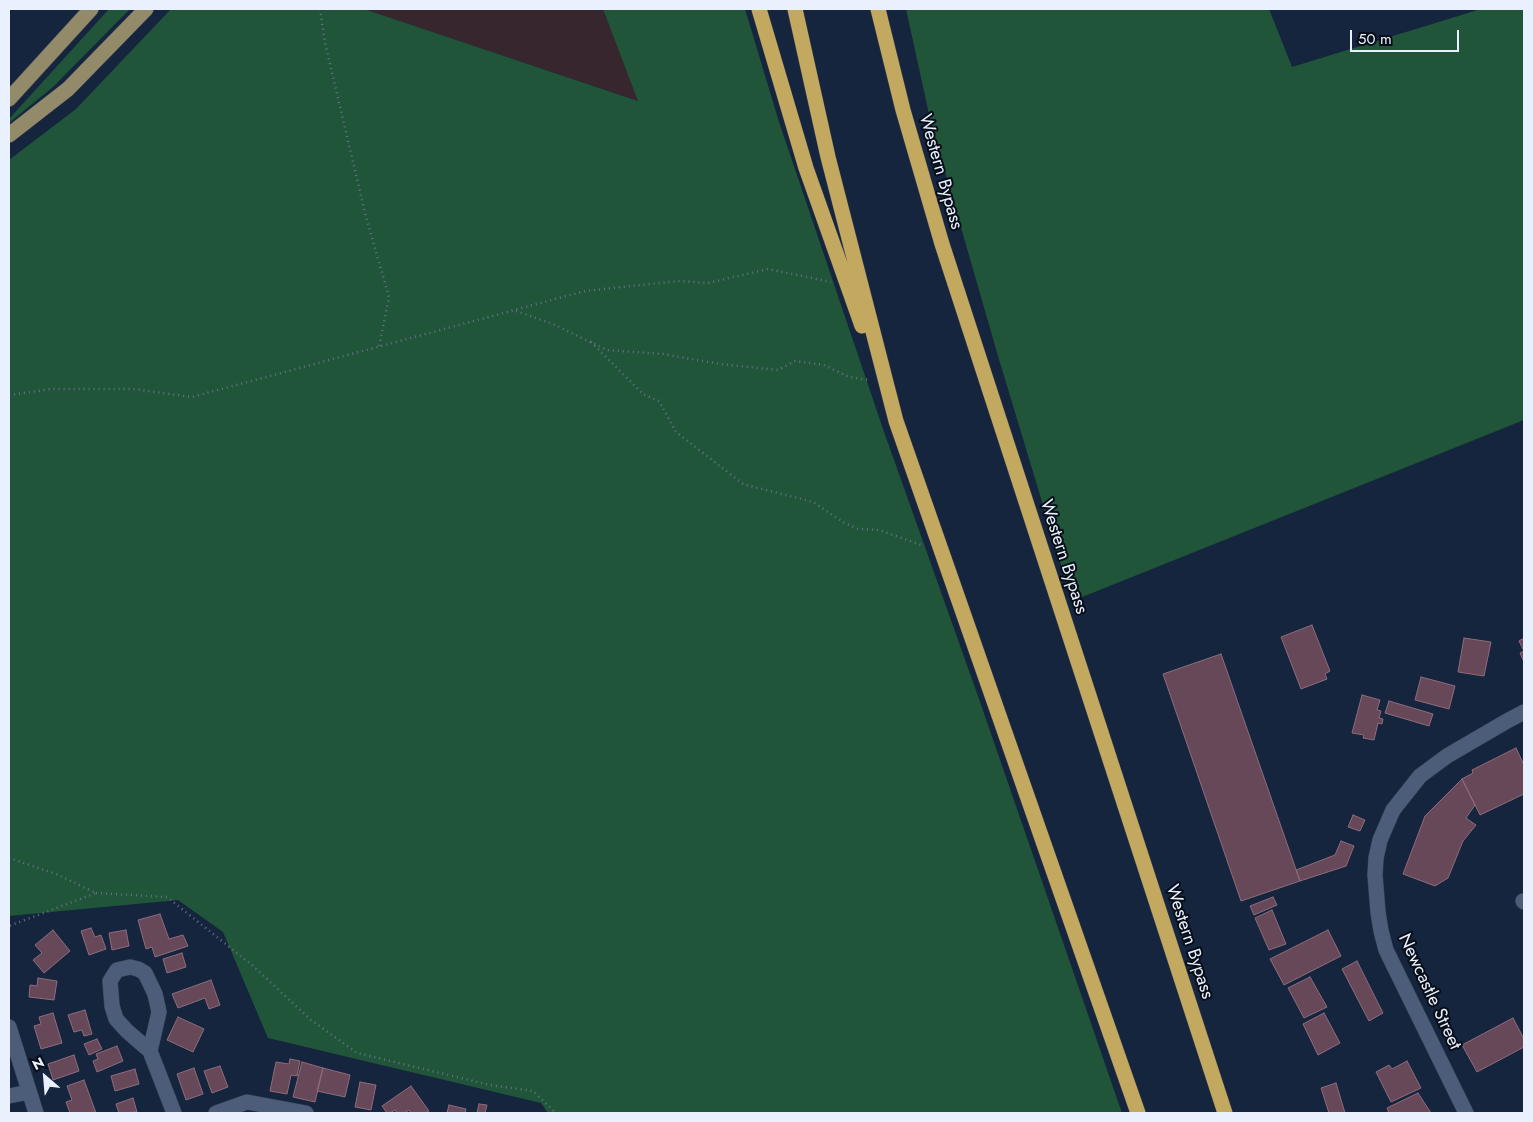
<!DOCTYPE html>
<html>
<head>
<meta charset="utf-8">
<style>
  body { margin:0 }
  #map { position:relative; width:1533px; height:1122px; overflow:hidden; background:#15253d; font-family:Jost,sans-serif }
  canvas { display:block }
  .frame { position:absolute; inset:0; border:10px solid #e9f1fe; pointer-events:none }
  .north { position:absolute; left:20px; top:1052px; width:50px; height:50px; -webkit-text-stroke:4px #070e18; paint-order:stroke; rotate:333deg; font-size:14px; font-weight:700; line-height:20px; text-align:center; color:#e9f1fe }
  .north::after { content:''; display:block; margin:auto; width:18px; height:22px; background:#e9f1fe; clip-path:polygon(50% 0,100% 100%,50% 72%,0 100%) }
  .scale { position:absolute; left:1350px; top:30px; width:109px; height:22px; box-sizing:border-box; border:2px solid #e9f1fe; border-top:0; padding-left:6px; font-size:15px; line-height:18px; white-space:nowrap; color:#e9f1fe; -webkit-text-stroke:4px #070e18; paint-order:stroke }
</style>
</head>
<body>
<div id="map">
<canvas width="1533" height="1122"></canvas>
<div class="frame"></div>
<div class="north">N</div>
<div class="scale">50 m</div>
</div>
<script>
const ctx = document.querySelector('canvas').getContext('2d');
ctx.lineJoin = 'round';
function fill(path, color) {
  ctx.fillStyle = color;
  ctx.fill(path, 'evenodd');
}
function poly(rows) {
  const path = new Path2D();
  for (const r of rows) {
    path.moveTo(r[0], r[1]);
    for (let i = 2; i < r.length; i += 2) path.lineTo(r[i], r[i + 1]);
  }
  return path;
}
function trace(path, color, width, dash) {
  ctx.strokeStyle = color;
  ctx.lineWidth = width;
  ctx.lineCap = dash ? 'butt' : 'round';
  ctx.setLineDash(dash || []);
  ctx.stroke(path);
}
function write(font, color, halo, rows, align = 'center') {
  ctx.font = font + ' Jost,sans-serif';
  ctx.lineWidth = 4;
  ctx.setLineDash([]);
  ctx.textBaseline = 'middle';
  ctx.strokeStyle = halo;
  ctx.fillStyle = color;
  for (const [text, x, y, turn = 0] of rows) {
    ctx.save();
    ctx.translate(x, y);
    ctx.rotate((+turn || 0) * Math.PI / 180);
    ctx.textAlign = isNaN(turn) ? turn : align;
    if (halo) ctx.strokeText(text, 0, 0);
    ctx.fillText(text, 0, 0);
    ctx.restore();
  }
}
fill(poly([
  [364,9,603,9,639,101]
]), '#38262e');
fill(poly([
  [109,9,130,9,53,87,9,123,9,119],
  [171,9,364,9,638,101,603,9,745,9,779,122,883,429,979,699,1122,1113,548,1113,541,1103,268,1038,223,932,178,900,9,916,9,160,76,109],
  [906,9,1269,9,1292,67,1481,9,1524,9,1524,420,1072,601,998,356,931,123]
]), '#21553a');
const building = poly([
  [1312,625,1330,671,1325,674,1327,679,1301,689,1281,637,1312,625],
  [1464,638,1491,642,1484,676,1458,672,1464,638],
  [1524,638,1524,662,1520,653,1524,651,1519,641,1524,638],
  [1221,654,1300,881,1241,901,1163,674,1221,654],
  [1421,677,1455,686,1449,709,1415,700,1421,677],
  [1362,695,1380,700,1377,710,1381,711,1379,718,1383,719,1382,724,1378,723,1374,740,1363,738,1364,735,1352,733,1362,695],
  [1389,701,1433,714,1429,726,1385,713,1389,701],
  [1516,748,1524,765,1524,794,1480,815,1462,779,1473,773,1472,770,1516,748],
  [1462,779,1475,805,1466,818,1476,825,1463,841,1448,878,1435,886,1403,874,1425,816,1462,779],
  [1353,815,1365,820,1360,831,1348,827,1353,815],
  [1341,841,1354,846,1346,866,1300,881,1296,870,1335,855,1341,841],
  [1273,897,1277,905,1254,915,1250,906,1273,897],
  [1272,910,1286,944,1269,950,1255,918,1272,910],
  [160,914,169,939,183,935,188,946,155,957,152,947,146,949,138,920,160,914],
  [91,928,95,937,101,935,106,949,89,955,81,931,91,928],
  [53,930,70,951,44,973,33,960,42,953,35,945,53,930],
  [126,930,129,946,112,950,109,933,126,930],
  [1328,930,1341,956,1284,985,1270,959,1328,930],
  [182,953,186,967,167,973,163,959,182,953],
  [1357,961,1383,1013,1369,1021,1342,969,1357,961],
  [1310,977,1327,1007,1304,1018,1288,988,1310,977],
  [38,978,57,981,54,1000,29,997,30,985,37,986,38,978],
  [211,980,220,1005,209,1009,205,998,178,1008,172,994,211,980],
  [85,1010,92,1034,84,1036,82,1030,74,1032,68,1015,85,1010],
  [53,1013,62,1043,41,1049,34,1026,41,1024,39,1017,53,1013],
  [1324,1013,1340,1043,1318,1055,1303,1024,1324,1013],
  [178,1017,204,1029,193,1052,167,1040,178,1017],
  [1513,1018,1524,1039,1524,1047,1477,1072,1462,1045,1513,1018],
  [97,1039,102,1049,89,1055,84,1044,97,1039],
  [117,1046,123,1061,97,1072,93,1061,98,1059,96,1054,117,1046],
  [74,1055,79,1071,53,1080,48,1064,74,1055],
  [290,1059,300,1061,297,1076,291,1075,287,1094,270,1091,276,1062,289,1064,290,1059],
  [1407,1061,1421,1088,1391,1102,1376,1072,1389,1065,1392,1069,1407,1061],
  [302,1062,323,1068,315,1102,293,1097,302,1062],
  [220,1066,228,1087,212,1093,204,1071,220,1066],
  [194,1068,203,1094,186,1100,177,1074,194,1068],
  [323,1068,350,1075,345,1097,317,1091,323,1068],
  [135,1069,139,1084,115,1091,111,1076,135,1069],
  [84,1080,96,1113,70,1113,66,1102,72,1100,67,1086,84,1080],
  [360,1082,376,1085,371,1110,355,1107,360,1082],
  [1336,1083,1345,1113,1329,1113,1321,1088,1336,1083],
  [411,1086,429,1111,425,1113,411,1113,409,1110,404,1113,397,1113,395,1110,390,1113,387,1113,382,1106,411,1086],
  [1418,1093,1431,1113,1389,1113,1387,1108,1418,1093],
  [133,1098,137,1112,119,1113,116,1104,133,1098],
  [479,1104,487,1105,485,1113,477,1113,479,1104],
  [449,1105,466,1109,465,1113,447,1113,449,1105]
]);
fill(building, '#674858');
trace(building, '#8e6c7d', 1);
const minor = poly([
  [1523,901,1524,902],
  [9,1027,36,1113],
  [150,1051,159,1012,155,994,145,973,138,969,130,967,117,970,110,981,112,1006,116,1019,127,1031,150,1051,174,1113],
  [9,1096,29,1092],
  [216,1113,247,1102,306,1113],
  [1466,1113,1386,950,1381,931,1378,912,1375,875,1376,858,1380,840,1393,810,1420,776,1447,756,1507,721,1524,712]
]);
const major = poly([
  [9,99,91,9],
  [9,135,68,89,146,9]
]);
const highway = poly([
  [759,9,806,168,862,326],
  [795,9,828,157,896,421,1138,1113],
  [878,9,903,110,942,244,1225,1113]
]);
trace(minor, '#353f53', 16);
trace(major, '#353f53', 16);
trace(highway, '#353f53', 16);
trace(poly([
  [320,9,325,43,366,217,389,297,379,347],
  [516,311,553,324,607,350,663,354,720,364,778,370,795,361,824,365,849,377,870,380],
  [591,342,643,394,659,401,676,432,743,484,813,502,843,522,858,529,879,530,924,546],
  [9,395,52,389,133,389,192,397,585,291,678,281,708,283,768,269,831,282],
  [9,858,56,874,96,893,9,926],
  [96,893,167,897,252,965,311,1020,357,1053,490,1085,533,1091,556,1113]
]), '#657286', 2.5, [1, 4]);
trace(minor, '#4c5d79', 15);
trace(major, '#938a6a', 15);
trace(highway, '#c3a860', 15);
write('18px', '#e9f1fe', '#070e18', [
  ["Western Bypass",940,172,74],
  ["Western Bypass",1063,557,72],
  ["Western Bypass",1189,942,72],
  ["Newcastle Street",1429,992,65]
]);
</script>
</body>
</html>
